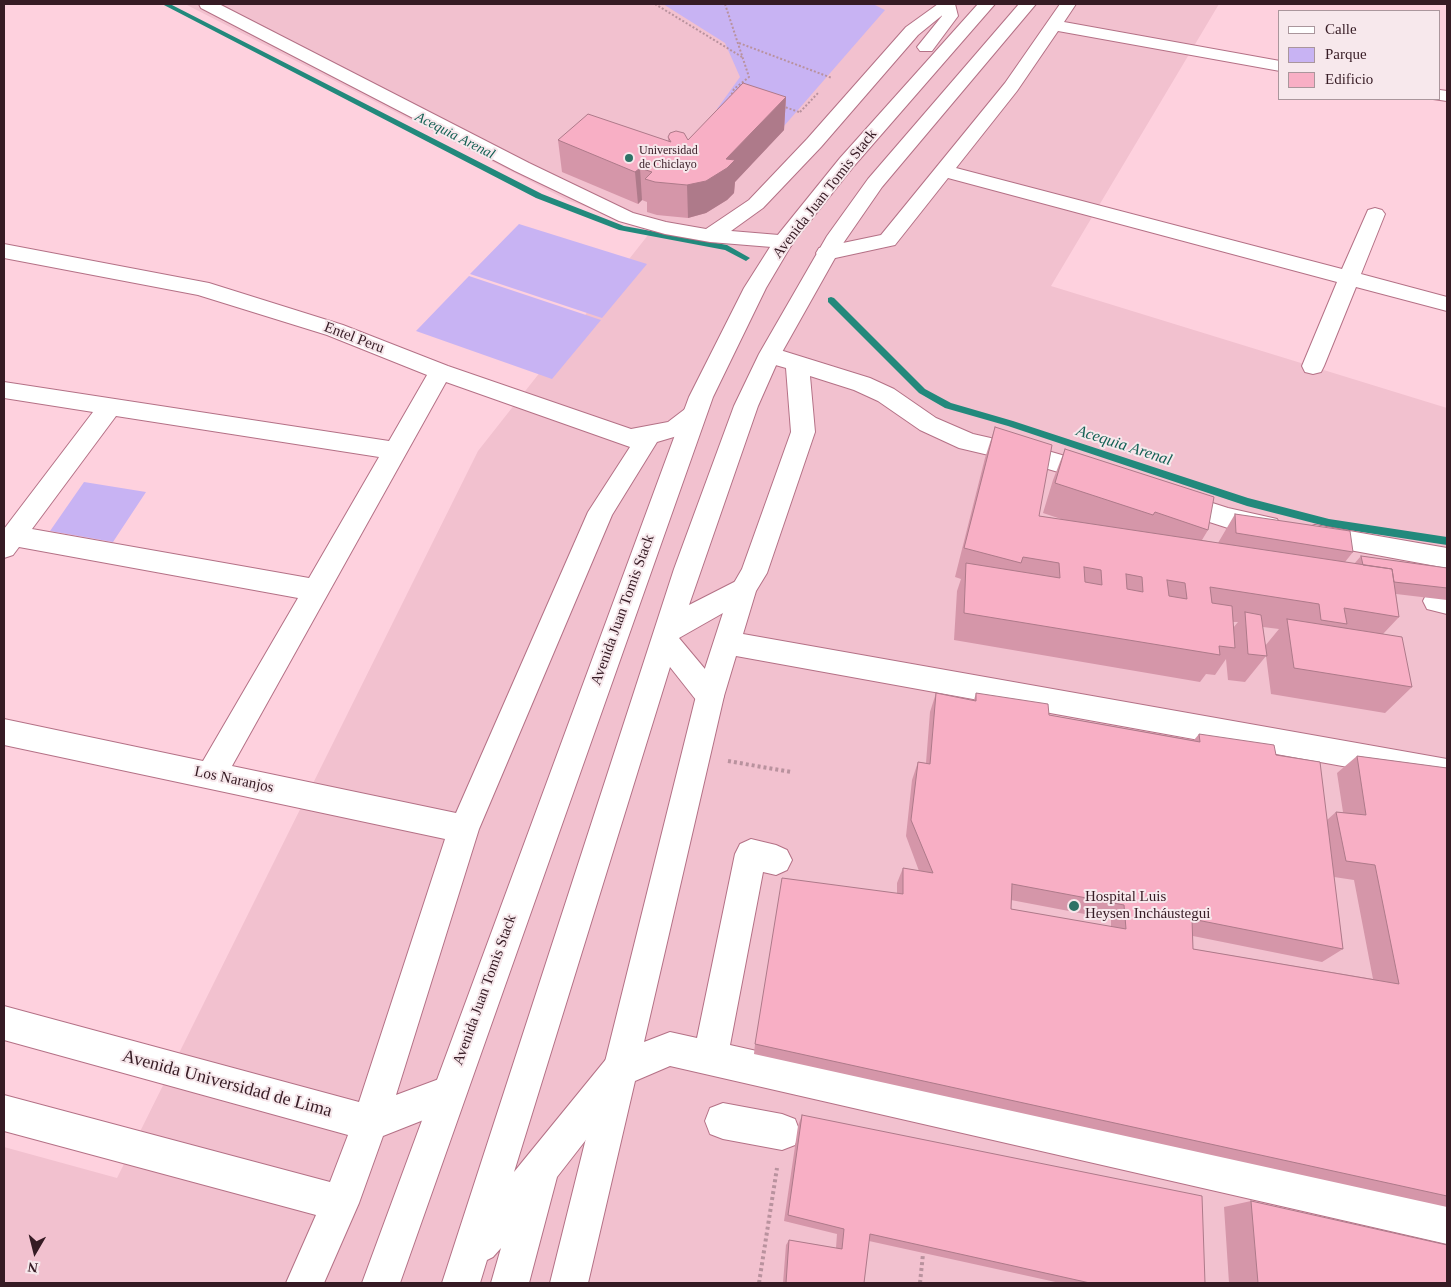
<!DOCTYPE html>
<html>
<head>
<meta charset="utf-8">
<style>
  body { margin:0 }
  #map { position:relative; width:1451px; height:1287px; overflow:hidden; background:#fed1de; font-family:Georgia,serif }
  canvas { display:block }
  .frame { position:absolute; inset:0; border:5px solid #361b24; pointer-events:none }
  .legend { position:absolute; left:1278px; top:10px; width:162px; height:90px; box-sizing:border-box; background:#f7e8ec; border:1px solid #aa969c; margin:0; padding:6px 9px; list-style:none; font-size:15px; color:#361b24 }
  .legend li { display:flex; align-items:center; gap:10px; height:25px }
  .legend b { width:25px; border:1px solid #aa969c }
  .north { position:absolute; left:10px; top:1227px; width:50px; height:50px; -webkit-text-stroke:4px #f7e8ec; paint-order:stroke; rotate:188deg; font-size:14px; font-weight:700; line-height:20px; text-align:center; color:#361b24 }
  .north::after { content:''; display:block; margin:auto; width:18px; height:22px; background:#361b24; clip-path:polygon(50% 0,100% 100%,50% 72%,0 100%) }
</style>
</head>
<body>
<div id="map">
<canvas width="1451" height="1287"></canvas>
<div class="frame"></div>
<ul class="legend">
<li><b style="height:6px;background:#fff"></b>Calle</li>
<li><b style="height:14px;background:#c8b3f3"></b>Parque</li>
<li><b style="height:14px;background:#f8afc5"></b>Edificio</li>
</ul>
<div class="north">N</div>
</div>
<script>
const ctx = document.querySelector('canvas').getContext('2d');
ctx.lineJoin = 'round';
function fill(path, color) {
  ctx.fillStyle = color;
  ctx.fill(path, 'evenodd');
}
function poly(rows) {
  const path = new Path2D();
  for (const r of rows) {
    path.moveTo(r[0], r[1]);
    for (let i = 2; i < r.length; i += 2) path.lineTo(r[i], r[i + 1]);
  }
  return path;
}
function trace(path, color, width, dash) {
  ctx.strokeStyle = color;
  ctx.lineWidth = width;
  ctx.lineCap = dash ? 'butt' : 'round';
  ctx.setLineDash(dash || []);
  ctx.stroke(path);
}
function write(font, color, halo, rows, align = 'center') {
  ctx.font = font + ' Georgia,serif';
  ctx.lineWidth = 4;
  ctx.setLineDash([]);
  ctx.textBaseline = 'middle';
  ctx.strokeStyle = halo;
  ctx.fillStyle = color;
  for (const [text, x, y, turn = 0] of rows) {
    ctx.save();
    ctx.translate(x, y);
    ctx.rotate((+turn || 0) * Math.PI / 180);
    ctx.textAlign = isNaN(turn) ? turn : align;
    if (halo) ctx.strokeText(text, 0, 0);
    ctx.fillText(text, 0, 0);
    ctx.restore();
  }
}
fill(poly([
  [185,4,1219,4,1051,286,1447,408,1447,1283,4,1283,4,1147,117,1178,478,451,652,230,567,200]
]), '#f2c1cf');
fill(poly([
  [663,4,873,4,885,10,784,126,717,109,740,77,725,43],
  [519,224,647,264,602,318,470,274],
  [469,276,601,320,552,379,416,331],
  [84,482,146,492,113,542,50,531]
]), '#c8b3f3');
fill(poly([
  [162,4,170,4,542,194,624,226,727,245,750,258,746,261,725,250,619,230,536,198,162,4],
  [831,297,834,298,925,389,951,403,1013,421,1248,498,1329,519,1447,537,1447,545,1329,527,1247,506,1008,426,945,408,919,393,828,302,828,298,831,297]
]), '#22897c');
const minor = poly([
  [199,4,219,4,529,163,633,213,666,222,706,229,749,200,807,139,906,27,938,4,956,4,918,35,821,147,763,208,731,231,791,236,794,241,791,246,784,248,710,242,665,234,619,221,515,171,201,8,199,4],
  [1060,4,1076,4,1064,22,1280,61,1280,71,1058,31,1017,91,956,168,1342,269,1368,210,1375,208,1382,210,1385,214,1361,274,1447,297,1447,311,1356,287,1324,366,1321,372,1313,374,1305,372,1302,366,1337,282,948,178,895,245,826,260,819,258,816,253,819,248,881,235,1005,83,1060,4],
  [1440,90,1447,91,1447,101,1433,99,1440,99,1440,90],
  [4,244,209,283,343,325,448,366,631,429,668,422,685,409,693,406,701,409,705,415,701,421,684,434,657,442,612,515,479,829,396,1095,447,1076,459,1082,465,1094,459,1106,383,1136,359,1203,324,1283,286,1283,316,1215,4,1131,4,1095,330,1182,348,1135,4,1040,4,1006,359,1102,445,839,4,745,4,719,203,761,298,598,19,547,13,555,4,558,4,529,93,412,4,398,4,382,389,441,427,375,327,335,198,295,4,258,4,244],
  [446,382,630,447,588,512,456,813,232,766,446,382],
  [116,416,379,457,309,578,32,529,116,416],
  [780,350,870,378,894,389,936,418,973,434,1048,451,1096,465,1105,467,1108,474,1105,481,1096,483,1048,469,959,448,920,430,878,401,854,390,810,376,815,432,767,573,756,591,743,634,1447,759,1447,785,736,656,724,696,644,1042,670,1032,697,1038,735,854,740,844,751,839,776,845,787,850,792,860,787,870,776,875,763,872,730,1045,1447,1206,1447,1244,670,1066,635,1081,588,1283,550,1283,696,696,731,588,742,569,791,432,786,368,772,364,769,358,772,352,780,350],
  [1175,491,1228,508,1277,519,1281,526,1277,533,1268,536,1228,528,1166,508,1162,501,1166,494,1175,491],
  [1315,525,1447,548,1447,568,1306,542,1302,535,1306,528,1315,525],
  [1436,590,1447,592,1447,614,1427,609,1423,601,1427,593,1436,590],
  [723,1103,782,1114,795,1119,800,1132,795,1145,782,1150,723,1139,710,1134,705,1121,710,1108,723,1103]
]);
const major = poly([
  [939,4,955,4,958,16,932,51,920,51,917,47,942,16,939,4],
  [978,4,995,4,854,166,792,244,766,288,713,397,400,1283,362,1283,689,397,744,288,777,236,840,158,978,4],
  [1019,4,1036,4,882,187,844,242,781,354,758,406,689,605,744,577,753,580,757,588,753,596,679,638,720,687,724,696,720,705,710,708,700,705,670,667,514,1172,607,1058,619,1053,631,1058,636,1070,631,1082,557,1177,529,1283,491,1283,501,1248,493,1257,487,1260,480,1283,442,1283,674,569,734,406,759,354,827,236,868,179,1019,4]
]);
trace(minor, '#b47186', 2);
trace(major, '#b47186', 2);
trace(poly([
  [655,4,742,57],
  [725,4,749,77,734,89,729,100],
  [739,43,832,78],
  [782,106,799,112],
  [800,112,819,92]
]), '#b9929e', 2, [2, 2]);
trace(poly([
  [728,761,791,772],
  [759,1283,777,1168],
  [920,1283,923,1254]
]), '#b9929e', 4, [3, 3]);
fill(minor, '#fff');
fill(major, '#fff');
fill(poly([
  [786,97,784,130,735,182,734,193,727,200,706,213,688,218,657,215,647,212,647,202,642,200,638,204,562,172,558,140,668,141,668,137,688,140],
  [995,427,1039,516,1064,520,1043,513,1053,480,1065,449,1208,530,1202,540,1218,543,1235,514,1353,552,1345,562,1354,564,1361,556,1447,568,1447,600,1396,594,1399,617,1383,634,1412,687,1385,713,1271,694,1266,656,1245,682,1228,680,1226,659,1215,675,1206,674,1200,682,954,640,957,591,961,579,955,577,985,458],
  [1233,622,1238,622,1233,628],
  [1263,627,1279,629,1265,646],
  [936,693,974,700,976,693,1049,715,1194,740,1199,734,1276,755,1327,820,1336,812,1343,812,1337,773,1357,756,1447,768,1447,1207,754,1054,755,1044,897,893,897,883,903,868,919,871,906,836,912,780,918,762,926,763,930,712],
  [1334,877,1354,880,1373,979,1193,949,1193,936,1322,962,1343,949],
  [1011,900,1111,919,1111,927,1011,909],
  [802,1115,1205,1283,1060,1283,869,1241,864,1283,783,1283,786,1245,789,1240,836,1248,837,1234,784,1221,798,1126],
  [1251,1201,1447,1283,1229,1283,1224,1207]
]), '#d596a9');
fill(poly([
  [786,97,784,130,735,182,734,193,727,200,706,213,688,218,687,185,726,159],
  [640,168,642,200,638,204,635,172]
]), '#ae7a8a');
const building = poly([
  [743,83,786,97,726,159,735,160,727,168,706,181,687,185,655,182,645,179,652,172,640,168,635,172,558,140,588,114,671,142,668,137,670,133,676,131,684,133,688,140,743,83],
  [995,427,1052,445,1039,516,1392,569,1399,617,1344,608,1347,624,1321,620,1319,604,1210,587,1212,603,1232,606,1235,648,1219,646,1220,655,964,613,966,563,1060,578,1059,563,1023,557,1021,563,964,548,995,427],
  [1084,567,1101,570,1102,585,1085,582,1084,567],
  [1126,574,1142,577,1143,592,1127,589,1126,574],
  [1167,580,1185,583,1187,599,1169,596,1167,580],
  [1065,449,1214,497,1208,530,1155,512,1153,515,1055,483,1065,449],
  [1235,514,1350,531,1353,552,1236,533,1235,514],
  [1361,556,1447,568,1447,588,1394,582,1392,569,1363,565,1361,556],
  [1245,612,1261,615,1267,656,1248,654,1245,612],
  [1287,619,1402,637,1412,687,1294,668,1287,619],
  [936,693,976,701,976,693,1048,704,1049,715,1200,742,1199,734,1274,745,1276,755,1320,762,1343,949,1192,919,1193,949,1399,984,1375,865,1346,861,1336,812,1366,815,1357,756,1447,768,1447,1196,755,1044,782,878,903,894,903,868,933,873,911,820,918,762,930,764,936,693],
  [1012,884,1124,905,1126,929,1011,909,1012,884],
  [802,1115,1202,1196,1205,1283,1090,1283,870,1234,864,1283,786,1283,789,1240,842,1249,844,1229,788,1215,802,1115],
  [1251,1201,1447,1245,1447,1283,1258,1283,1251,1201]
]);
fill(building, '#f8afc5');
trace(building, '#ae7a8a', 1);
for (const [x, y, r, color] of [
  [629,158,5,"#2d7266"],
  [1074,906,6,"#2d7266"]
]) {
  const dot = new Path2D();
  dot.arc(x, y, r, 0, 2 * Math.PI);
  ctx.fillStyle = color;
  ctx.fill(dot);
  trace(dot, '#f7e8ec', 2);
}
write('12px', '#361b24', '#f7e8ec', [
  ["Universidad",639,151],
  ["de Chiclayo",639,165]
], 'left');
write('italic 14px', '#146155', '#f7e8ec', [
  ["Acequia Arenal",455,136,27]
]);
write('15px', '#361b24', '#f7e8ec', [
  ["Avenida Juan Tomis Stack",825,194,-52],
  ["Entel Peru",354,338,21],
  ["Avenida Juan Tomis Stack",623,610,-70],
  ["Los Naranjos",234,780,12],
  ["Avenida Juan Tomis Stack",485,990,-70]
]);
write('15px', '#361b24', '#f7e8ec', [
  ["Hospital Luis",1085,897],
  ["Heysen Incháustegui",1085,914]
], 'left');
write('italic 16px', '#146155', '#f7e8ec', [
  ["Acequia Arenal",1124,446,18]
]);
write('18px', '#361b24', '#f7e8ec', [
  ["Avenida Universidad de Lima",227,1084,15]
]);
</script>
</body>
</html>
